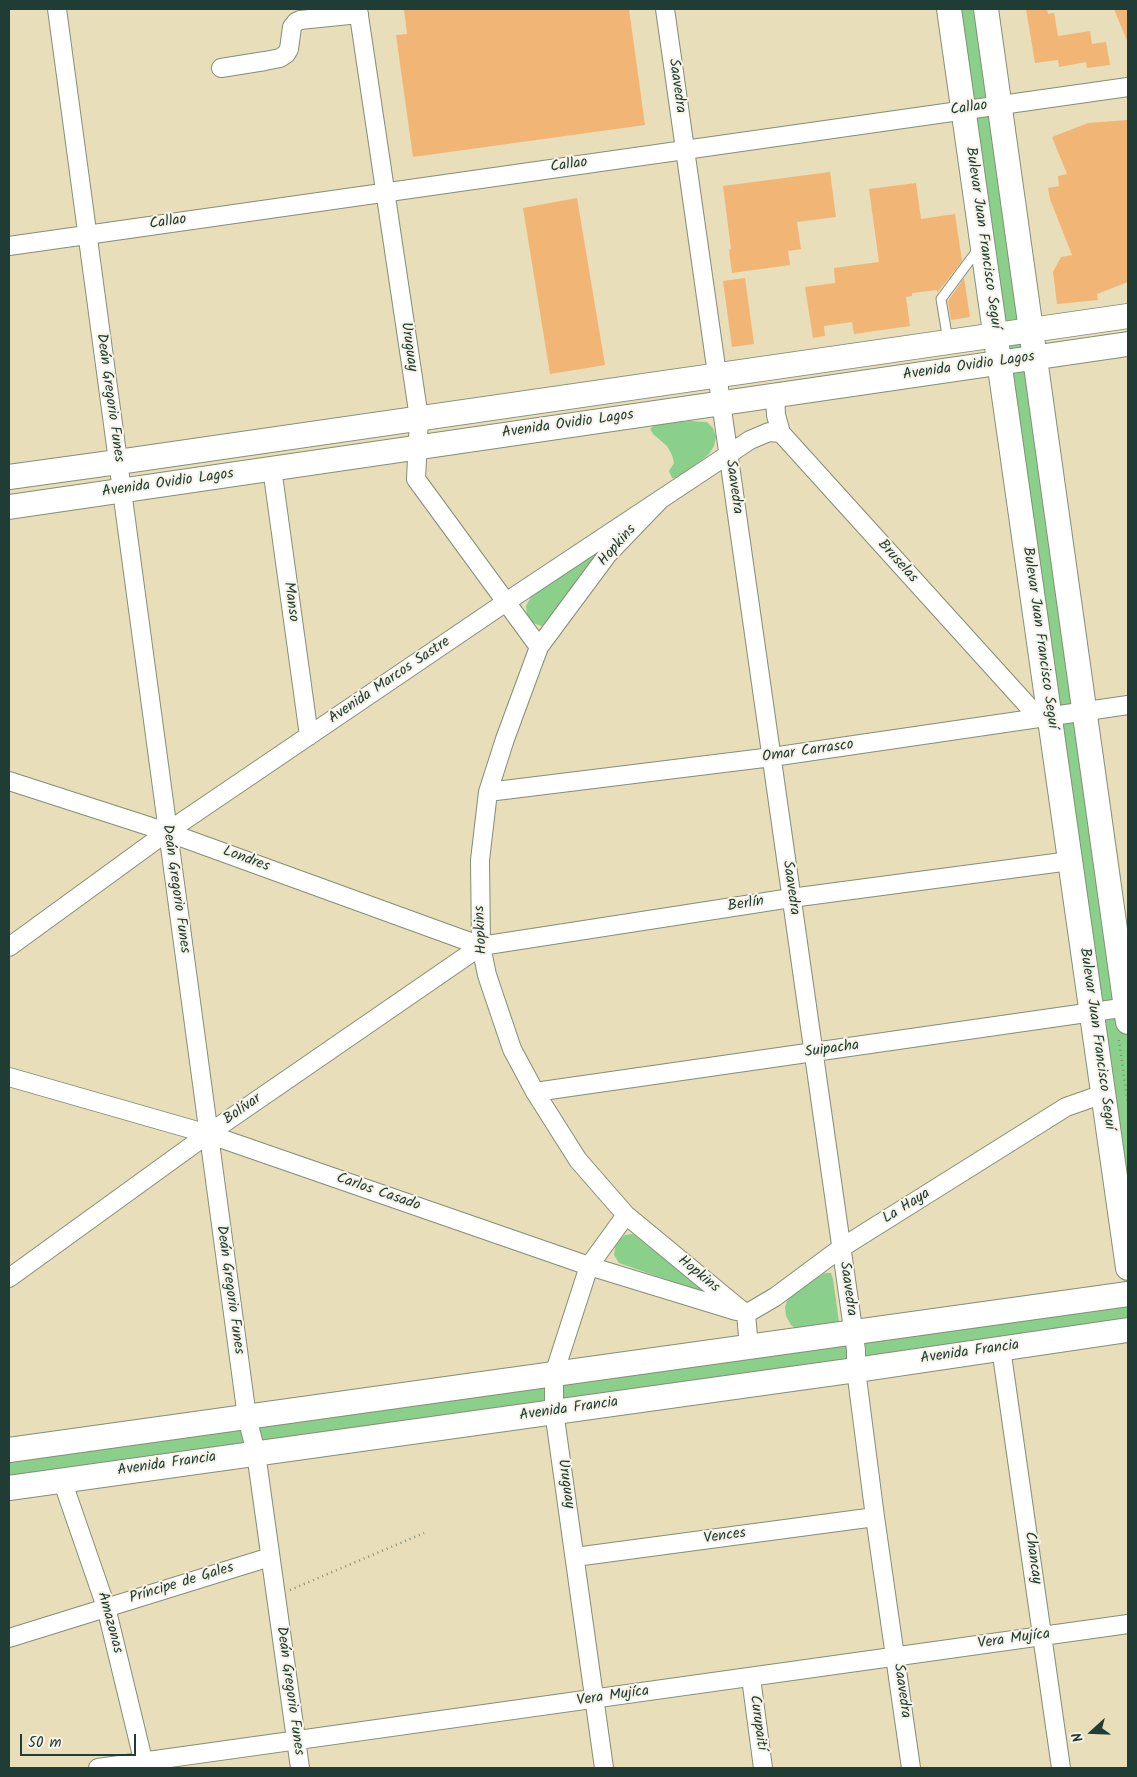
<!DOCTYPE html>
<html>
<head>
<meta charset="utf-8">
<style>
  body { margin:0 }
  #map { position:relative; width:1137px; height:1777px; overflow:hidden; background:#e8deb9; font-family:Kalam,sans-serif }
  canvas { display:block }
  .frame { position:absolute; inset:0; border:10px solid #1f3d34; pointer-events:none }
  .north { position:absolute; left:1067px; top:1707px; width:50px; height:50px; -webkit-text-stroke:4px #f7f3e8; paint-order:stroke; rotate:250deg; font-size:14px; font-weight:700; line-height:20px; text-align:center; color:#1f3d34 }
  .north::after { content:''; display:block; margin:auto; width:18px; height:22px; background:#1f3d34; clip-path:polygon(50% 0,100% 100%,50% 72%,0 100%) }
  .scale { position:absolute; left:20px; top:1734px; width:116px; height:22px; box-sizing:border-box; border:2px solid #1f3d34; border-top:0; padding-left:6px; font-size:15px; line-height:18px; white-space:nowrap; color:#1f3d34; -webkit-text-stroke:4px #f7f3e8; paint-order:stroke }
</style>
</head>
<body>
<div id="map">
<canvas width="1137" height="1777"></canvas>
<div class="frame"></div>
<div class="north">N</div>
<div class="scale">50 m</div>
</div>
<script>
const ctx = document.querySelector('canvas').getContext('2d');
ctx.lineJoin = 'round';
function fill(path, color) {
  ctx.fillStyle = color;
  ctx.fill(path, 'evenodd');
}
function poly(rows) {
  const path = new Path2D();
  for (const r of rows) {
    path.moveTo(r[0], r[1]);
    for (let i = 2; i < r.length; i += 2) path.lineTo(r[i], r[i + 1]);
  }
  return path;
}
function trace(path, color, width, dash) {
  ctx.strokeStyle = color;
  ctx.lineWidth = width;
  ctx.lineCap = dash ? 'butt' : 'round';
  ctx.setLineDash(dash || []);
  ctx.stroke(path);
}
function write(font, color, halo, rows, align = 'center') {
  ctx.font = font + ' Kalam,sans-serif';
  ctx.lineWidth = 4;
  ctx.setLineDash([]);
  ctx.textBaseline = 'middle';
  ctx.strokeStyle = halo;
  ctx.fillStyle = color;
  for (const [text, x, y, turn = 0] of rows) {
    ctx.save();
    ctx.translate(x, y);
    ctx.rotate((+turn || 0) * Math.PI / 180);
    ctx.textAlign = isNaN(turn) ? turn : align;
    if (halo) ctx.strokeText(text, 0, 0);
    ctx.fillText(text, 0, 0);
    ctx.restore();
  }
}
fill(poly([
  [949,9,986,9,1128,1022,1128,1268],
  [690,421,707,422,713,428,716,437,714,446,709,454,699,462,676,478,672,478,669,471,674,463,672,455,667,446,653,434,650,429,654,425],
  [597,550,599,551,547,624,541,626,533,623,527,615,526,606,531,597],
  [633,1234,677,1269,705,1287,702,1292,619,1263,614,1255,616,1242,625,1235],
  [825,1273,831,1273,833,1279,839,1322,836,1327,799,1331,791,1325,786,1316,785,1307,788,1298,797,1289],
  [1128,1294,1128,1330,9,1488,9,1450]
]), '#8ad08b');
fill(poly([
  [404,9,629,9,645,125,413,157,396,35,407,34],
  [1026,9,1047,9,1048,14,1054,13,1058,36,1090,31,1092,44,1106,42,1110,65,1087,68,1086,62,1059,67,1058,60,1035,63],
  [1114,9,1128,9,1128,43],
  [1128,120,1128,282,1097,294,1098,300,1057,304,1053,272,1061,257,1072,255,1050,199,1048,188,1059,186,1058,176,1067,174,1052,137,1088,123],
  [830,172,836,217,797,222,801,249,788,251,790,265,732,273,729,250,731,249,723,186],
  [916,183,921,219,955,214,962,261,937,293,937,290,912,293,912,296,906,297,910,326,854,334,852,322,824,326,825,336,813,338,805,287,835,283,834,268,879,262,869,189],
  [577,198,605,365,550,374,523,208],
  [745,278,754,344,732,347,723,281],
  [964,278,970,317,951,320,948,301]
]), '#f1b576');
const lane = poly([
  [948,341,941,299,979,248]
]);
const street = poly([
  [57,9,247,1417,256,1453,300,1768],
  [358,9,419,418,416,479,539,647],
  [665,9,856,1350,856,1370,875,1517,911,1768],
  [221,68,265,61,280,58,286,54,289,49,292,27,296,22,300,20,359,14],
  [9,246,1128,87],
  [775,395,776,415,781,433,1039,718],
  [272,468,309,736],
  [659,501,608,554,539,647,505,739,488,792,480,860,481,946,487,975,512,1049,535,1092,578,1160,626,1215,746,1314],
  [9,781,167,832,481,946],
  [488,792,772,757,1128,705],
  [9,947,167,832,506,602,750,440,769,432,781,433],
  [9,1077,208,1134,589,1266,736,1311],
  [535,1092,1128,1007],
  [9,1278,208,1134,481,946,791,898,1070,861],
  [749,1347,746,1314,775,1297,841,1248,1066,1107,1103,1094],
  [1001,1348,1061,1768],
  [62,1480,106,1607,145,1768],
  [575,1557,875,1517],
  [9,1638,270,1557],
  [751,1678,763,1768],
  [98,1768,1128,1624],
  [604,1768,554,1411,554,1374,589,1266,626,1215]
]);
const secondary = poly([
  [949,9,1128,1268],
  [986,9,1128,1022],
  [9,477,118,462,1128,316],
  [9,507,1128,344],
  [9,1450,1128,1294],
  [9,1488,856,1370,1128,1330]
]);
trace(lane, '#848e76', 11);
trace(street, '#848e76', 20);
trace(secondary, '#848e76', 26);
trace(poly([
  [1119,1040,1128,1105],
  [290,1590,424,1533]
]), '#848e76', 2.5, [1, 4]);
trace(lane, '#fff', 9);
trace(street, '#fff', 18);
trace(secondary, '#fff', 24);
write('15px', '#1f3d34', '#f7f3e8', [
  ["Saavedra",676,86,82],
  ["Callao",969,109,-8],
  ["Callao",569,166,-8],
  ["Callao",168,223,-8],
  ["Bulevar Juan Francisco Seguí",982,238,82],
  ["Uruguay",408,347,82],
  ["Avenida Ovidio Lagos",969,367,-8],
  ["Deán Gregorio Funes",109,398,82],
  ["Avenida Ovidio Lagos",568,425,-8],
  ["Avenida Ovidio Lagos",168,484,-8],
  ["Saavedra",733,487,82],
  ["Hopkins",618,546,-49],
  ["Bruselas",897,562,48],
  ["Manso",290,602,82],
  ["Bulevar Juan Francisco Seguí",1039,638,82],
  ["Avenida Marcos Sastre",390,681,-34],
  ["Omar Carrasco",808,752,-8],
  ["Londres",246,860,20],
  ["Saavedra",790,888,82],
  ["Deán Gregorio Funes",175,889,82],
  ["Berlín",746,905,-9],
  ["Hopkins",482,930,-93],
  ["Bulevar Juan Francisco Seguí",1096,1039,82],
  ["Suipacha",832,1050,-8],
  ["Bolívar",243,1110,-35],
  ["Carlos Casado",378,1193,19],
  ["La Haya",907,1207,-32],
  ["Hopkins",698,1275,39],
  ["Saavedra",847,1289,82],
  ["Deán Gregorio Funes",229,1290,82],
  ["Avenida Francia",970,1353,-8],
  ["Avenida Francia",569,1410,-8],
  ["Avenida Francia",167,1465,-8],
  ["Uruguay",565,1484,82],
  ["Vences",725,1537,-8],
  ["Chancay",1032,1558,82],
  ["Príncipe de Gales",182,1584,-17],
  ["Amazonas",109,1623,75],
  ["Vera Mujíca",1014,1640,-8],
  ["Deán Gregorio Funes",289,1691,82],
  ["Saavedra",901,1691,82],
  ["Vera Mujíca",613,1697,-8],
  ["Curupaití",757,1723,82]
]);
</script>
</body>
</html>
